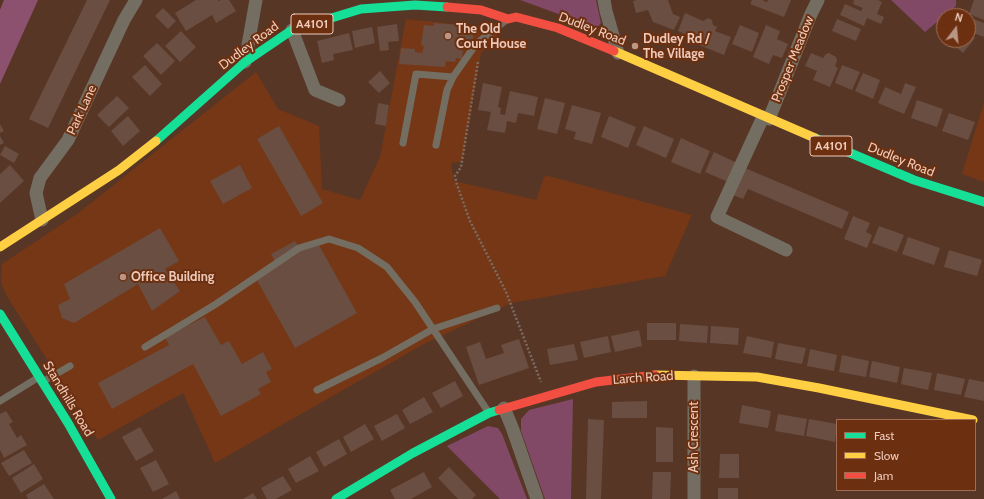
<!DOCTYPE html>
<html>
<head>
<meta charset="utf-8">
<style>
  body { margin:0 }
  #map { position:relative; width:984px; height:499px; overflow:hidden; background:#573626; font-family:Cabin,sans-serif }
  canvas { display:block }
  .legend { position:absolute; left:836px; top:419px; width:140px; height:72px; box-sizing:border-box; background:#6c3011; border:1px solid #a06d54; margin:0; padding:5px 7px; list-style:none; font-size:12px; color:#eec9b9 }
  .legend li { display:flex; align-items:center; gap:8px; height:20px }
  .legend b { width:20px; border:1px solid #a06d54 }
  .north { position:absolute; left:936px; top:8px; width:40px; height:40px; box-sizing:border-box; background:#6c3011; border:1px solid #a06d54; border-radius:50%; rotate:16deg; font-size:11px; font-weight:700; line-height:16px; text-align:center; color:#eec9b9 }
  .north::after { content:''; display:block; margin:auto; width:14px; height:18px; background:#b99686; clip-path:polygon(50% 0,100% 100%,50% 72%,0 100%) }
</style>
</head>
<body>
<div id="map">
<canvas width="984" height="499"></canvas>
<ul class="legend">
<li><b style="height:5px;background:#16e098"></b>Fast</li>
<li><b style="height:5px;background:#ffcf43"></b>Slow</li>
<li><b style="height:5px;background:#f24e42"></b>Jam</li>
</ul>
<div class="north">N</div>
</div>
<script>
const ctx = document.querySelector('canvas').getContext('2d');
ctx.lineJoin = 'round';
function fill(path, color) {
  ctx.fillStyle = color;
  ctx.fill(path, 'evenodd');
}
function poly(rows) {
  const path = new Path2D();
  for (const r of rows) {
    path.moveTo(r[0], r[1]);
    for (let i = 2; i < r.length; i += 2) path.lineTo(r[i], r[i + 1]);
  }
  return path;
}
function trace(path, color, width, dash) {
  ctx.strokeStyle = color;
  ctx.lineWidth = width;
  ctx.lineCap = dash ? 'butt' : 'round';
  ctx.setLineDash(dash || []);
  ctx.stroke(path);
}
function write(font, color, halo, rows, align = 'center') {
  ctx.font = font + ' Cabin,sans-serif';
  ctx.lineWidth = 4;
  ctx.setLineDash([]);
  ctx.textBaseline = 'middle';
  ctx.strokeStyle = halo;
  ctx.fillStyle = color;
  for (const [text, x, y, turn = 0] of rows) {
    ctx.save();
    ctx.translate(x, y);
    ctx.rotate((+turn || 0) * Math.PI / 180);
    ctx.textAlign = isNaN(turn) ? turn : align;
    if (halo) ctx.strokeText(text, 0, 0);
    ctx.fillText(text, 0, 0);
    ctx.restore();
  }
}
fill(poly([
  [406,19,482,27,501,31,481,53,462,162,451,163,454,181,536,200,545,175,692,215,665,276,511,303,424,344,215,463,183,393,98,440,8,298,1,283,2,264,77,214,256,72,278,109,319,126,322,189,360,200,380,157],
  [984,102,984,182,962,174]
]), '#753716');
fill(poly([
  [520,0,596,0,601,23,597,28],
  [891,0,956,0,956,6,925,32],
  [573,399,571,499,545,499,521,431,521,419,529,410],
  [488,426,498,428,502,434,527,499,500,499,447,446]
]), '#814966');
fill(poly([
  [4,0,38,0,0,84,0,10]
]), '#8d5170');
fill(poly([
  [87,0,110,0,48,128,29,119],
  [196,0,218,0,218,1,221,0,229,0,236,11,216,23,212,15,186,31,175,13],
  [637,0,668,0,673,14,680,17,674,30,653,22,648,10,636,13,633,1],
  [752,0,762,0,767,2,768,0,791,0,784,17,750,4],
  [854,0,878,0,882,2,877,14,884,17,881,24,867,18,864,26,840,15,845,4,861,11,863,8,853,4],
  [974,0,984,0,984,20,969,14],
  [163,8,176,21,168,29,155,16],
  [685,13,703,21,708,18,712,20,713,25,717,27,715,31,731,37,724,55,694,43,696,39,678,31],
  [971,18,984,23,984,37,968,31,968,25],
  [837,19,861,29,856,41,832,31],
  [434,23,474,26,472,49,463,49,462,59,456,58,455,62,446,61,445,67,399,64,401,48,415,49,415,52,422,53,424,46,421,45,424,25,434,26],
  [397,24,399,41,388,42,389,50,380,51,377,27],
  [740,25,759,33,752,52,732,44],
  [766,25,780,31,777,39,788,44,782,58,773,55,769,64,753,57],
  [372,27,375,43,355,48,352,31],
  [181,31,196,47,180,62,165,46],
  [968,32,975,38,963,53,948,40,968,40],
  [349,33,353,50,333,54,334,60,322,63,317,41],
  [157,43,175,61,161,75,143,56],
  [811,53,823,58,826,54,829,53,836,57,837,61,835,66,838,68,830,87,813,80,817,71,805,66],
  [145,65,162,84,150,96,132,77],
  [842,65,860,72,852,90,835,83],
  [380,71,390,83,379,93,368,82],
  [863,73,880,80,873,99,855,91],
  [483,83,502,87,498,107,501,108,500,114,505,115,510,91,538,97,534,116,518,113,516,123,507,121,505,133,487,130,491,112,478,110],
  [905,83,916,87,904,114,878,103,885,87,901,94],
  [117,96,129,108,109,127,97,115],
  [545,98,565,103,557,134,537,129],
  [917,100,943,109,937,127,911,118],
  [378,103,389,105,386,126,375,124],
  [572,105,601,113,592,144,574,139,576,132,565,129],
  [949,113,975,122,968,140,942,131],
  [128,116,140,131,123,146,111,131],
  [609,116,636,127,628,148,601,137],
  [0,124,4,131,0,133],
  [279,126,323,203,301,216,257,139],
  [644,126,674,139,666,158,636,145],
  [0,136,4,143,0,145],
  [681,138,710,151,700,174,671,162],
  [5,146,19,154,14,163,0,155],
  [714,152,737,163,728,182,705,172],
  [10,165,24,181,0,203,0,174],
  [240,165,252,188,223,204,210,181],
  [745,168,849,212,842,229,748,189,743,199,733,195],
  [853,216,870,223,866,232,872,235,867,248,844,239],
  [879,226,904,235,897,252,872,243],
  [160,228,179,261,165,269,180,291,152,311,138,284,74,323,62,318,58,305,70,299,64,284],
  [908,237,940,248,934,265,902,254],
  [316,240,357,313,295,348,254,275,276,263,271,254,295,241,300,249],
  [949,250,982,260,977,276,944,267],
  [205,317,221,345,229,341,242,364,263,352,272,369,266,372,271,382,258,389,261,394,221,416,193,364,112,409,98,383,169,345,165,337],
  [647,323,676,323,676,340,647,340],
  [680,324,708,326,707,343,679,341],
  [711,326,739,328,738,345,710,343],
  [639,330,642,346,615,352,611,336],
  [608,336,611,352,584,358,580,342],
  [747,336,774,342,771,358,743,353],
  [519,339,529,368,479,385,466,347,480,342,486,359,504,353,501,345],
  [778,343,806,348,802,364,775,359],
  [574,344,578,360,550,365,547,349],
  [810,349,837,355,834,371,807,366],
  [842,355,869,361,866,377,839,372],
  [872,361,900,367,897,383,869,377],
  [904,368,932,373,928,390,901,384],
  [937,373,965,379,961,395,934,390],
  [969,379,984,382,984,401,964,397],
  [455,381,463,396,441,408,432,393],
  [424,397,433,412,410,424,402,410],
  [647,401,647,418,612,418,612,402],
  [742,405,771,411,768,428,739,423],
  [6,411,13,422,9,424,17,438,21,435,27,445,4,458,0,450,0,414],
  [397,414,405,428,382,441,374,426],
  [778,414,807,419,804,436,775,431],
  [588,419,604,420,601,499,586,499],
  [809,419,837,424,835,442,806,436],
  [365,424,374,439,351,452,343,437],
  [140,427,154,451,136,461,122,437],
  [656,427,673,428,673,462,656,462],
  [339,439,347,454,324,467,316,452],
  [24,450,32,463,9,476,1,463],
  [720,454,739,454,739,478,719,478],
  [310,456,319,471,296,483,288,469],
  [156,460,169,484,153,492,140,468],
  [34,464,43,479,21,493,12,478],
  [449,467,476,495,472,499,458,499,438,478],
  [424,472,432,487,411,499,395,499,390,490],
  [653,472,671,472,670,499,652,499],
  [283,476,292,490,276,499,267,499,261,488],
  [44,484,54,499,28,499,26,495],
  [718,488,738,488,738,499,718,499],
  [176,491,180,499,162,499],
  [253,493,257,499,243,499]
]), '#6a4e41');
trace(poly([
  [478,62,461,167,455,176,457,185,470,221,506,292,541,382]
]), '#796d62', 2.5, [2, 2]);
trace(poly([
  [403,143,416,74,453,77],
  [436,145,447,90,453,77,476,44,505,21],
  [145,347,216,304,299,248,329,239,358,248,387,267,415,302,489,413],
  [42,382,70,366],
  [317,390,382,358,433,329,497,308],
  [0,401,39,377]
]), '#746e62', 7);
trace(poly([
  [604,0,606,11,618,53],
  [292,30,315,90,339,100],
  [245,62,256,0],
  [763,117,717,217,786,250],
  [769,119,811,14,818,0],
  [42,220,36,193,40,178,68,140,124,20,136,0],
  [694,376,694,499],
  [504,408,512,427,537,499]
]), '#746e62', 13);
trace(poly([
  [815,138,914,180,984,202],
  [156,141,245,62,292,30,361,9,415,5,447,7],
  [0,314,68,423,111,499],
  [336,499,413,453,489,413,499,410]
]), '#16e098', 9);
trace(poly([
  [614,51,815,138],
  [0,247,119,170,156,141],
  [655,375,757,377,819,388,973,420]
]), '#ffcf43', 9);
trace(poly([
  [447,7,481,10,508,19,516,17,558,28,614,51],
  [499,410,596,382,655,375]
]), '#f24e42', 9);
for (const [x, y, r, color] of [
  [448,36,4,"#b99686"],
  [635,46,4,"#b99686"],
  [123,277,4,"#b99686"]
]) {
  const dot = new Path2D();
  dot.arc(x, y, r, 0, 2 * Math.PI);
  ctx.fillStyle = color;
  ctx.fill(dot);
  trace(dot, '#6c3011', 1.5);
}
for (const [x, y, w] of [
  [312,24,42],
  [831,146,42]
]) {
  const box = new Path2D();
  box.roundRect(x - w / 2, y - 10, w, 20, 3);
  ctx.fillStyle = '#6c3011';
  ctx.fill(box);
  trace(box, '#eec9b9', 1);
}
write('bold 12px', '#eec9b9', null, [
  ["A4101",312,24],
  ["A4101",831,146]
]);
write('bold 13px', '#eec9b9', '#6c3011', [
  ["The Old",456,29],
  ["Court House",456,44],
  ["Dudley Rd /",643,39],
  ["The Village",643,54],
  ["Office Building",131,277]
], 'left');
write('13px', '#eec9b9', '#6c3011', [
  ["Dudley Road",592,29,21],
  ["Dudley Road",249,46,-37],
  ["Prosper Meadow",793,59,-68],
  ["Park Lane",82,110,-65],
  ["Dudley Road",901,160,22],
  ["Larch Road",643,378,-4],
  ["Standhills Road",68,399,59],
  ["Ash Crescent",694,437,-90]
]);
</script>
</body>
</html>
